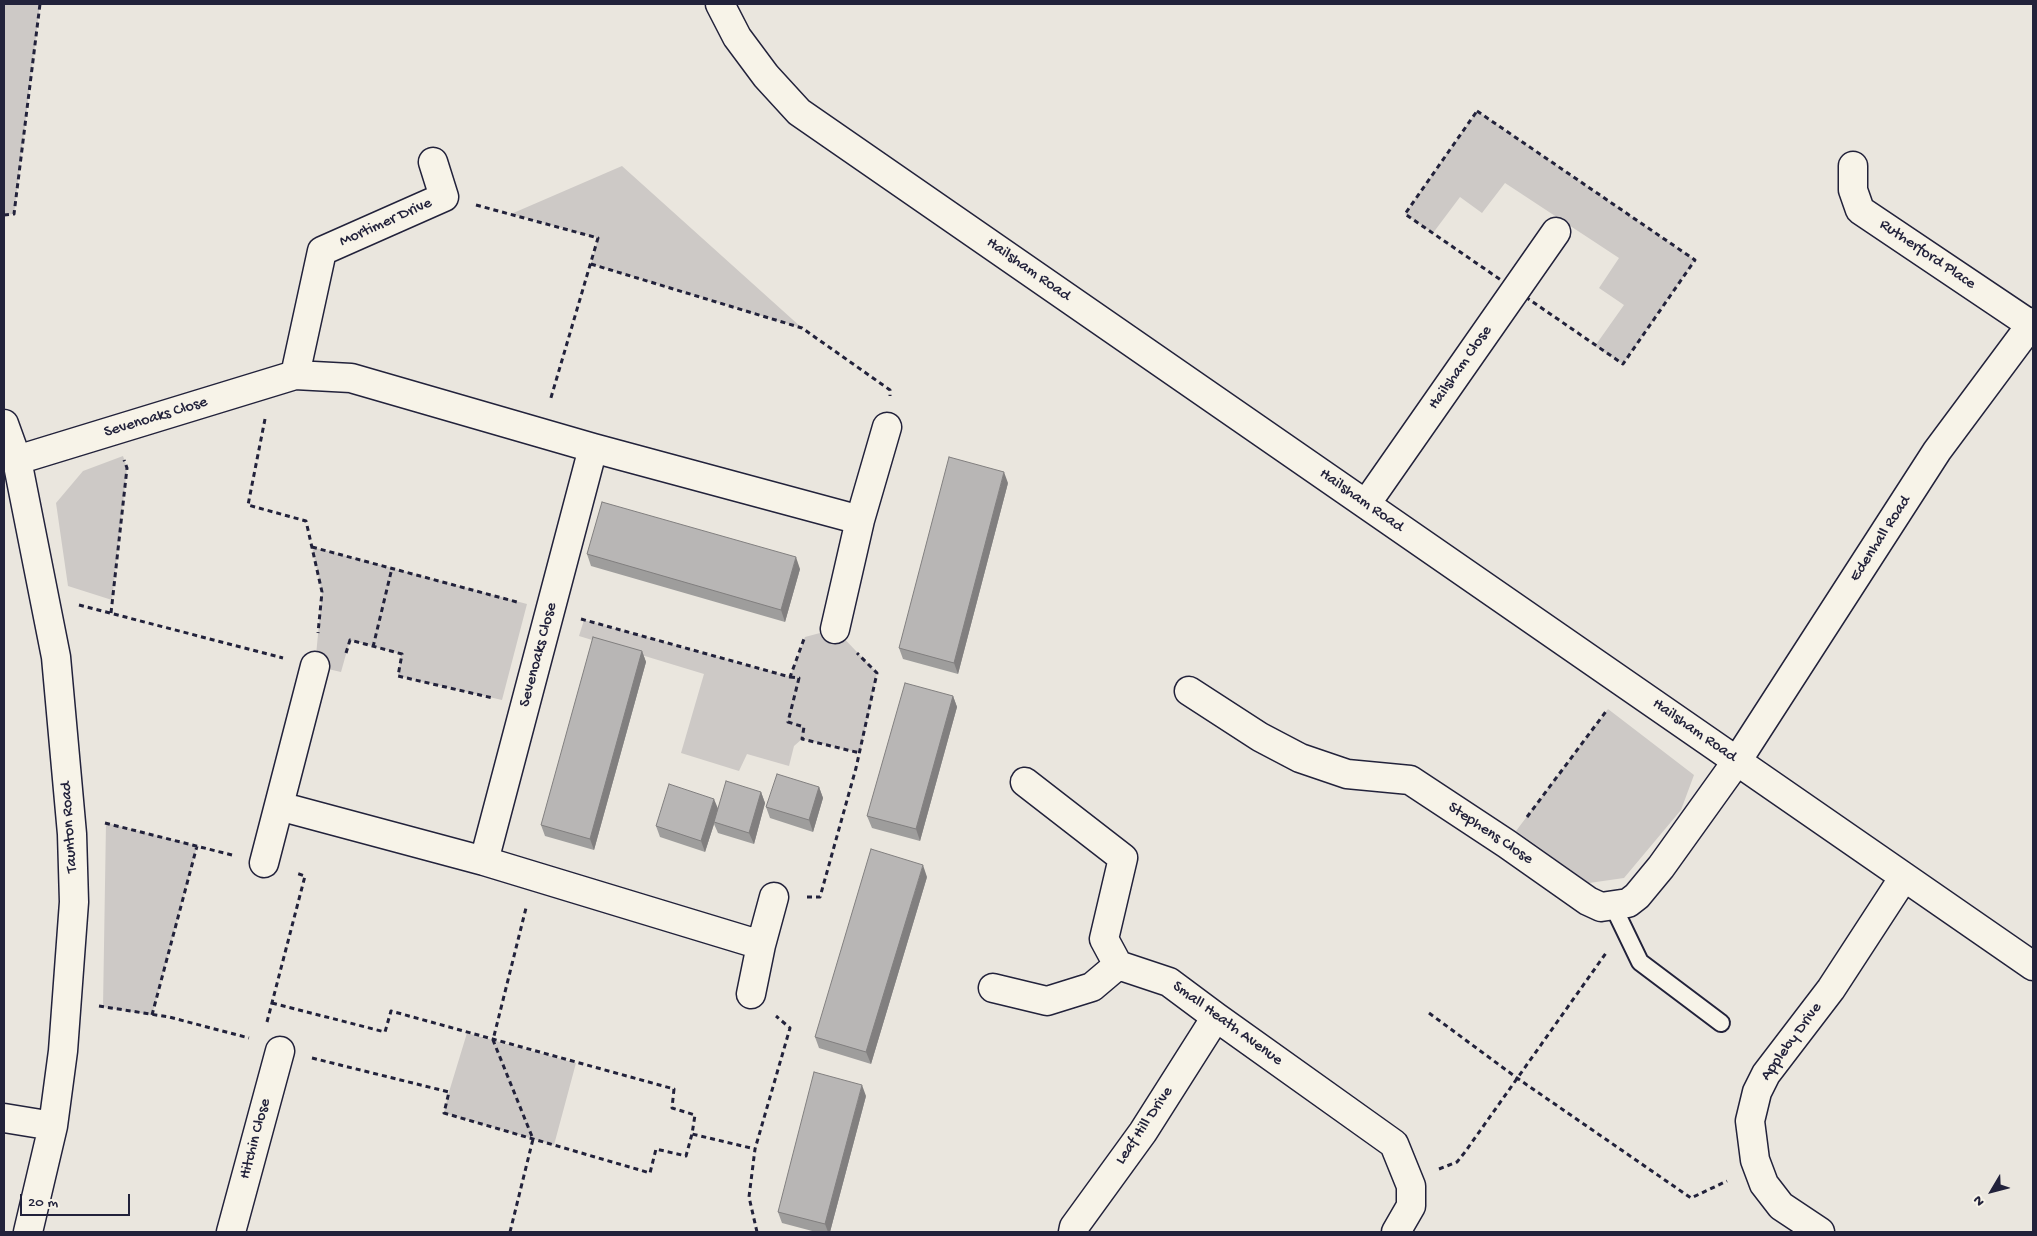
<!DOCTYPE html>
<html>
<head>
<meta charset="utf-8">
<style>
  body { margin:0 }
  #map { position:relative; width:2037px; height:1236px; overflow:hidden; background:#eae6de; font-family:"Gochi Hand",sans-serif }
  canvas { display:block }
  .frame { position:absolute; inset:0; border:5px solid #22223b; pointer-events:none }
  .north { position:absolute; left:1967px; top:1166px; width:50px; height:50px; -webkit-text-stroke:4px #f7f3e8; paint-order:stroke; rotate:233deg; font-size:14px; font-weight:700; line-height:20px; text-align:center; color:#22223b }
  .north::after { content:''; display:block; margin:auto; width:18px; height:22px; background:#22223b; clip-path:polygon(50% 0,100% 100%,50% 72%,0 100%) }
  .scale { position:absolute; left:20px; top:1194px; width:110px; height:22px; box-sizing:border-box; border:2px solid #22223b; border-top:0; padding-left:6px; font-size:15px; line-height:18px; white-space:nowrap; color:#22223b; -webkit-text-stroke:4px #f7f3e8; paint-order:stroke }
</style>
</head>
<body>
<div id="map">
<canvas width="2037" height="1236"></canvas>
<div class="frame"></div>
<div class="north">N</div>
<div class="scale">20 m</div>
</div>
<script>
const ctx = document.querySelector('canvas').getContext('2d');
ctx.lineJoin = 'round';
function fill(path, color) {
  ctx.fillStyle = color;
  ctx.fill(path, 'evenodd');
}
function poly(rows) {
  const path = new Path2D();
  for (const r of rows) {
    path.moveTo(r[0], r[1]);
    for (let i = 2; i < r.length; i += 2) path.lineTo(r[i], r[i + 1]);
  }
  return path;
}
function trace(path, color, width, dash) {
  ctx.strokeStyle = color;
  ctx.lineWidth = width;
  ctx.lineCap = dash ? 'butt' : 'round';
  ctx.setLineDash(dash || []);
  ctx.stroke(path);
}
function write(font, color, halo, rows, align = 'center') {
  ctx.font = font + ' "Gochi Hand",sans-serif';
  ctx.lineWidth = 4;
  ctx.setLineDash([]);
  ctx.textBaseline = 'middle';
  ctx.strokeStyle = halo;
  ctx.fillStyle = color;
  for (const [text, x, y, turn = 0] of rows) {
    ctx.save();
    ctx.translate(x, y);
    ctx.rotate((+turn || 0) * Math.PI / 180);
    ctx.textAlign = isNaN(turn) ? turn : align;
    if (halo) ctx.strokeText(text, 0, 0);
    ctx.fillText(text, 0, 0);
    ctx.restore();
  }
}
fill(poly([
  [4,4,40,4,14,214,4,215],
  [1477,111,1695,260,1623,364,1595,346,1624,305,1599,288,1619,258,1505,183,1482,213,1460,197,1433,233,1405,214],
  [622,166,802,328,591,264,598,238,511,214],
  [123,456,127,468,112,600,68,586,56,503,83,471],
  [312,547,527,604,502,700,398,676,401,654,350,640,341,672,315,666,322,592],
  [584,620,790,677,805,637,835,629,877,673,860,753,802,739,794,746,789,766,747,754,739,771,681,753,704,674,579,636],
  [1608,709,1694,775,1681,810,1624,878,1589,883,1516,831],
  [106,823,197,846,152,1015,103,1007],
  [467,1033,576,1063,554,1145,444,1113,449,1092]
]), '#cdc9c6');
const service = poly([
  [1613,906,1640,962,1721,1023]
]);
const minor = poly([
  [720,4,737,37,766,76,799,112,2033,966],
  [1853,166,1853,190,1860,210,2031,325],
  [295,375,322,251,444,197,433,162],
  [4,424,17,460,56,657,72,834,74,902,63,1051,53,1126,28,1232],
  [17,460,295,375,351,378,593,448,860,520],
  [1366,504,1556,232],
  [835,629,860,520,887,427],
  [1189,691,1260,737,1300,758,1347,774,1410,780,1507,844,1588,901,1601,907,1628,903,1637,896,1661,867,1737,761,1937,451,2033,322],
  [1025,782,1123,858,1104,939,1118,965,1169,982,1216,1017,1394,1144,1411,1186,1411,1206,1396,1232],
  [279,806,484,861,761,945],
  [484,861,593,448],
  [264,863,315,666],
  [993,988,1047,1001,1092,987,1118,965],
  [751,994,761,945,774,897],
  [4,1118,53,1126],
  [231,1232,280,1051],
  [1073,1232,1074,1227,1143,1132,1216,1017],
  [1820,1232,1781,1206,1764,1184,1755,1160,1750,1121,1757,1092,1766,1074,1831,989,1904,877]
]);
trace(service, '#22223b', 20);
trace(minor, '#22223b', 31);
trace(poly([
  [1477,111,1695,260,1623,364,1405,214,1477,111],
  [476,205,598,238,550,401],
  [4,215,14,214,40,4],
  [591,264,802,328,890,390,890,396],
  [265,419,248,505,306,521,322,592,318,633],
  [312,547,517,602],
  [79,605,283,658],
  [111,613,127,468,124,460],
  [581,619,790,677,804,639],
  [373,647,392,568],
  [346,653,350,640,402,654,398,676,493,698],
  [790,677,799,678,788,722,804,727,802,739,860,753],
  [1527,817,1607,710],
  [105,823,232,855],
  [807,897,820,897,856,768,877,673,857,653],
  [272,1003,385,1032,391,1011,674,1089,672,1108,695,1115,692,1134,755,1149],
  [99,1006,169,1017,249,1038],
  [1429,1013,1517,1078,1691,1198,1727,1181],
  [152,1015,197,846],
  [267,1022,305,876,296,873],
  [312,1058,449,1092,444,1113,650,1173,656,1149,686,1156,692,1134],
  [1439,1169,1457,1162,1465,1152,1606,953],
  [510,1232,533,1139,493,1040,526,908],
  [757,1232,749,1197,755,1149,790,1028,776,1016]
]), '#22223b', 3, [5, 4]);
trace(service, '#f7f3e8', 16);
trace(minor, '#f7f3e8', 28);
fill(poly([
  [1008,483,958,674,903,659,899,648],
  [587,554,800,569,785,622,591,566],
  [642,651,646,662,594,850,545,836,541,825],
  [953,696,957,707,920,841,872,828,867,816],
  [819,787,823,798,813,832,770,818,766,807],
  [761,792,765,803,754,844,718,833,714,824,705,852,660,837,656,826,718,808],
  [927,877,871,1064,819,1048,815,1037],
  [866,1096,830,1232,816,1232,782,1223,778,1212]
]), '#9e9d9c');
fill(poly([
  [1004,472,1008,483,958,674,954,663],
  [796,557,800,569,785,622,781,610],
  [642,651,646,662,594,850,590,839],
  [953,696,957,707,920,841,916,829],
  [819,787,823,798,813,832,809,820],
  [761,792,765,803,754,844,749,833],
  [714,799,719,811,714,822,714,824,705,852,701,841],
  [923,865,927,877,871,1064,866,1052],
  [862,1085,866,1096,830,1232,828,1232,825,1224]
]), '#817f7f');
const building = poly([
  [949,457,1004,472,954,663,899,648,949,457],
  [602,502,796,557,781,610,587,554,602,502],
  [593,637,642,651,590,839,541,825,593,637],
  [905,683,953,696,916,829,867,816,905,683],
  [777,774,819,787,809,820,766,807,777,774],
  [726,781,761,792,749,833,714,822,726,781],
  [669,784,714,799,701,841,656,826,669,784],
  [871,849,923,865,866,1052,815,1037,871,849],
  [814,1072,862,1085,825,1224,778,1212,814,1072]
]);
fill(building, '#b8b6b5');
trace(building, '#817f7f', 1);
write('16px', '#22223b', '#f7f3e8', [
  ["Mortimer Drive",386,223,-24],
  ["Rutherford Place",1927,255,34],
  ["Hailsham Road",1028,270,35],
  ["Hailsham Close",1461,368,-55],
  ["Sevenoaks Close",156,418,-17],
  ["Hailsham Road",1361,501,35],
  ["Edenhall Road",1881,539,-57],
  ["Sevenoaks Close",539,655,-75],
  ["Hailsham Road",1694,731,35],
  ["Taunton Road",70,827,-94],
  ["Stephens Close",1490,834,34],
  ["Small Heath Avenue",1227,1024,36],
  ["Appleby Drive",1792,1042,-54],
  ["Leaf Hill Drive",1145,1126,-56],
  ["Hitchin Close",256,1139,-75]
]);
</script>
</body>
</html>
